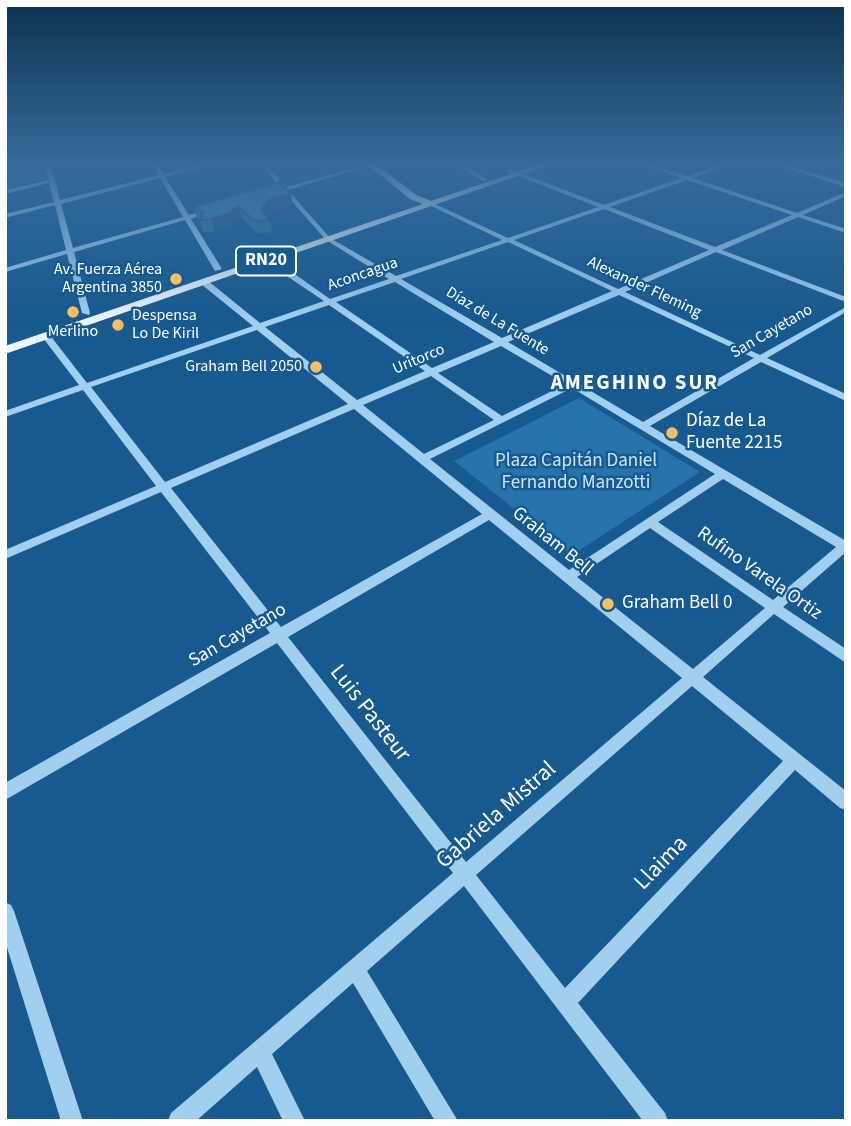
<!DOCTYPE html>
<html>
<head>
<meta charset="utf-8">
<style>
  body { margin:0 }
  #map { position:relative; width:851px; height:1126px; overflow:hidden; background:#175a8f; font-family:"Source Sans 3",sans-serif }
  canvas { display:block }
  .frame { position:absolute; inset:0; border:7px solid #fff; pointer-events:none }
</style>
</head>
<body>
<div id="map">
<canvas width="851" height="1126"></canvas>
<div class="frame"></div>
</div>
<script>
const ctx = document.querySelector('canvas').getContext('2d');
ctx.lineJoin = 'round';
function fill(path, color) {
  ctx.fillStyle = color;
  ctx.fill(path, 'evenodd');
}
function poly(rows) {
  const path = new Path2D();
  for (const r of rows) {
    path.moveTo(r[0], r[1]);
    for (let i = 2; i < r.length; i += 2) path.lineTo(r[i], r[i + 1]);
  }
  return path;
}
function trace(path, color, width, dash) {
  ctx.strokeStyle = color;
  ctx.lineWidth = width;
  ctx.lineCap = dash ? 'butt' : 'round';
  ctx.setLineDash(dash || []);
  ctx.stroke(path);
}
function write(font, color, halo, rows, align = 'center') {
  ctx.font = font + ' "Source Sans 3",sans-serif';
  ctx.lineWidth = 5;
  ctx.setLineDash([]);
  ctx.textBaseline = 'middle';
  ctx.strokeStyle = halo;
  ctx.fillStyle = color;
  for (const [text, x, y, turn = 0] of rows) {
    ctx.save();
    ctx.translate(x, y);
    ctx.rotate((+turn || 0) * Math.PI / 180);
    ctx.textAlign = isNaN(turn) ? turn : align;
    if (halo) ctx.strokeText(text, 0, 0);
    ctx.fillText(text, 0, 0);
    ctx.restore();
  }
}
fill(poly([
  [5,163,41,163,44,179,5,188],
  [579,398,700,472,572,555,454,461]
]), '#2773ab');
fill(poly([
  [44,163,50,163,60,200,159,175,151,163,157,163,164,174,206,163,217,163,165,177,189,215,210,209,213,211,191,219,222,269,215,271,185,220,74,252,90,313,89,315,82,313,67,254,5,272,5,268,66,250,55,205,5,218,5,214,54,202,49,183,5,194,5,190,49,180,44,163],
  [160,178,183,217,73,248,61,204,160,178],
  [259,163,265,163,286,187,373,163,373,165,288,190,330,238,396,276,502,240,429,205,429,203,433,203,508,238,598,207,508,172,510,169,604,205,681,178,638,163,647,163,687,176,725,163,734,163,693,178,797,213,846,192,846,196,803,215,846,229,846,233,798,217,722,250,846,297,846,302,716,252,625,292,760,355,846,307,846,312,767,358,846,394,846,401,761,362,650,426,846,541,846,552,783,607,846,649,846,663,774,614,703,677,846,791,846,810,840,808,795,770,578,1003,665,1113,668,1121,643,1121,464,886,367,971,458,1121,435,1121,353,983,272,1054,305,1121,283,1121,257,1067,196,1121,168,1121,171,1113,453,873,277,643,5,800,5,783,270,633,161,492,5,559,5,550,156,486,83,390,5,417,5,411,79,385,43,338,43,334,49,334,87,383,253,326,201,284,201,280,207,280,260,323,324,301,266,262,266,258,272,258,330,299,389,279,326,240,283,191,276,192,276,190,281,188,259,163],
  [687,180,792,215,715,247,610,207,687,180],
  [604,209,709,250,618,289,514,240,604,209],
  [508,242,612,291,502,338,401,279,508,242],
  [395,282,494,342,432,368,336,302,395,282],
  [619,295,754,358,643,422,508,342,619,295],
  [329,305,425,371,357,400,265,327,329,305],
  [257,330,348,404,165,482,91,387,257,330],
  [501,346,566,384,502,416,438,373,501,346],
  [431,376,494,420,424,454,363,405,431,376],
  [572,388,715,474,569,570,430,459,572,388],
  [354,409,482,514,281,627,171,488,354,409],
  [723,479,836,547,773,600,658,522,723,479],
  [489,520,682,678,466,862,288,637,489,520],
  [650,528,765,608,693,669,577,577,650,528],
  [692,686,783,761,565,988,476,875,692,686],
  [454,163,461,163,488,180,483,181,454,163],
  [769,163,779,163,846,183,846,187,769,163],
  [5,902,11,905,14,911,83,1121,61,1121,5,941,5,902]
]), '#a3cfef');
fill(poly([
  [366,163,375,163,416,195,431,201,543,163,555,163,5,354,5,346,423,204,410,199,366,163]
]), '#ecf6ff');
fill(poly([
  [280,182,293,206,270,212,267,217,270,220,272,232,257,233,241,217,231,226,214,232,203,232,200,221,197,219,194,207]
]), '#36729d');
fill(poly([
  [291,194,293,206,270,212,265,220,261,210,268,200],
  [238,205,241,217,231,226,214,232,211,219]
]), '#2c5c80');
const building = poly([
  [280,182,291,194,268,200,261,210,270,220,254,221,238,205,229,214,211,219,200,220,203,212,194,207,280,182]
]);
fill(building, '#3f84b7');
trace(building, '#2c5c80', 2);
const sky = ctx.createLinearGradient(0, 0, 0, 321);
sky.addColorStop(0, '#0d324f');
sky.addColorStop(0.51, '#366b9b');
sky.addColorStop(1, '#366b9b00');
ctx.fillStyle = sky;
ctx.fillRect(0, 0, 851, 321);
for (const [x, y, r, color] of [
  [176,279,7,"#ffbe62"],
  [73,312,7,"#ffbe62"],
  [118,325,7,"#ffbe62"],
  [316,367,7,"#ffbe62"],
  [672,433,7,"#ffbe62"],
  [608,604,7,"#ffbe62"]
]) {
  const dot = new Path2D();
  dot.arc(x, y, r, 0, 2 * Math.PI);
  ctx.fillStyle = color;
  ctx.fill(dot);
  trace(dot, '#175a8f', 2.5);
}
write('16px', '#fff', '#175a8f', [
  ["Av. Fuerza Aérea",162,270],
  ["Argentina 3850",162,288],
  ["Despensa",132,316,"left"],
  ["Lo De Kiril",132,334,"left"],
  ["Merlino",73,332,"center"],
  ["Graham Bell 2050",302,367]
], 'right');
write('16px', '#fff', '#175a8f', [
  ["Aconcagua",363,275,-19],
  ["Alexander Fleming",644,288,25],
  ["Díaz de La Fuente",497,322,31],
  ["San Cayetano",772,332,-30],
  ["Uritorco",419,360,-23]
]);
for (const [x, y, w] of [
  [266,261,60]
]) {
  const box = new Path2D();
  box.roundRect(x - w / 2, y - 14.5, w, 29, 5);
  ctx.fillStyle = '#175a8f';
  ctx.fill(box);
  trace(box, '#fff', 2);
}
write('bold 18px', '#fff', null, [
  ["RN20",266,261]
]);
write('19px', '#fff', '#175a8f', [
  ["Díaz de La",686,422],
  ["Fuente 2215",686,444],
  ["Graham Bell 0",622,604]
], 'left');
write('19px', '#cae6fb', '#175a8f', [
  ["Plaza Capitán Daniel",576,462],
  ["Fernando Manzotti",576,484]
]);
write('19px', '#fff', '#175a8f', [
  ["Graham Bell",552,542,39],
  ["Rufino Varela Ortiz",759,574,35],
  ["San Cayetano",238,636,-30]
]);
ctx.letterSpacing = '2px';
write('bold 21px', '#fff', '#175a8f', [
  ["AMEGHINO SUR",635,384]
]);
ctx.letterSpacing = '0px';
write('23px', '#fff', '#175a8f', [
  ["Luis Pasteur",369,714,52],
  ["Gabriela Mistral",497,816,-41],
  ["Llaima",662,864,-46]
]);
</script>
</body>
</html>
